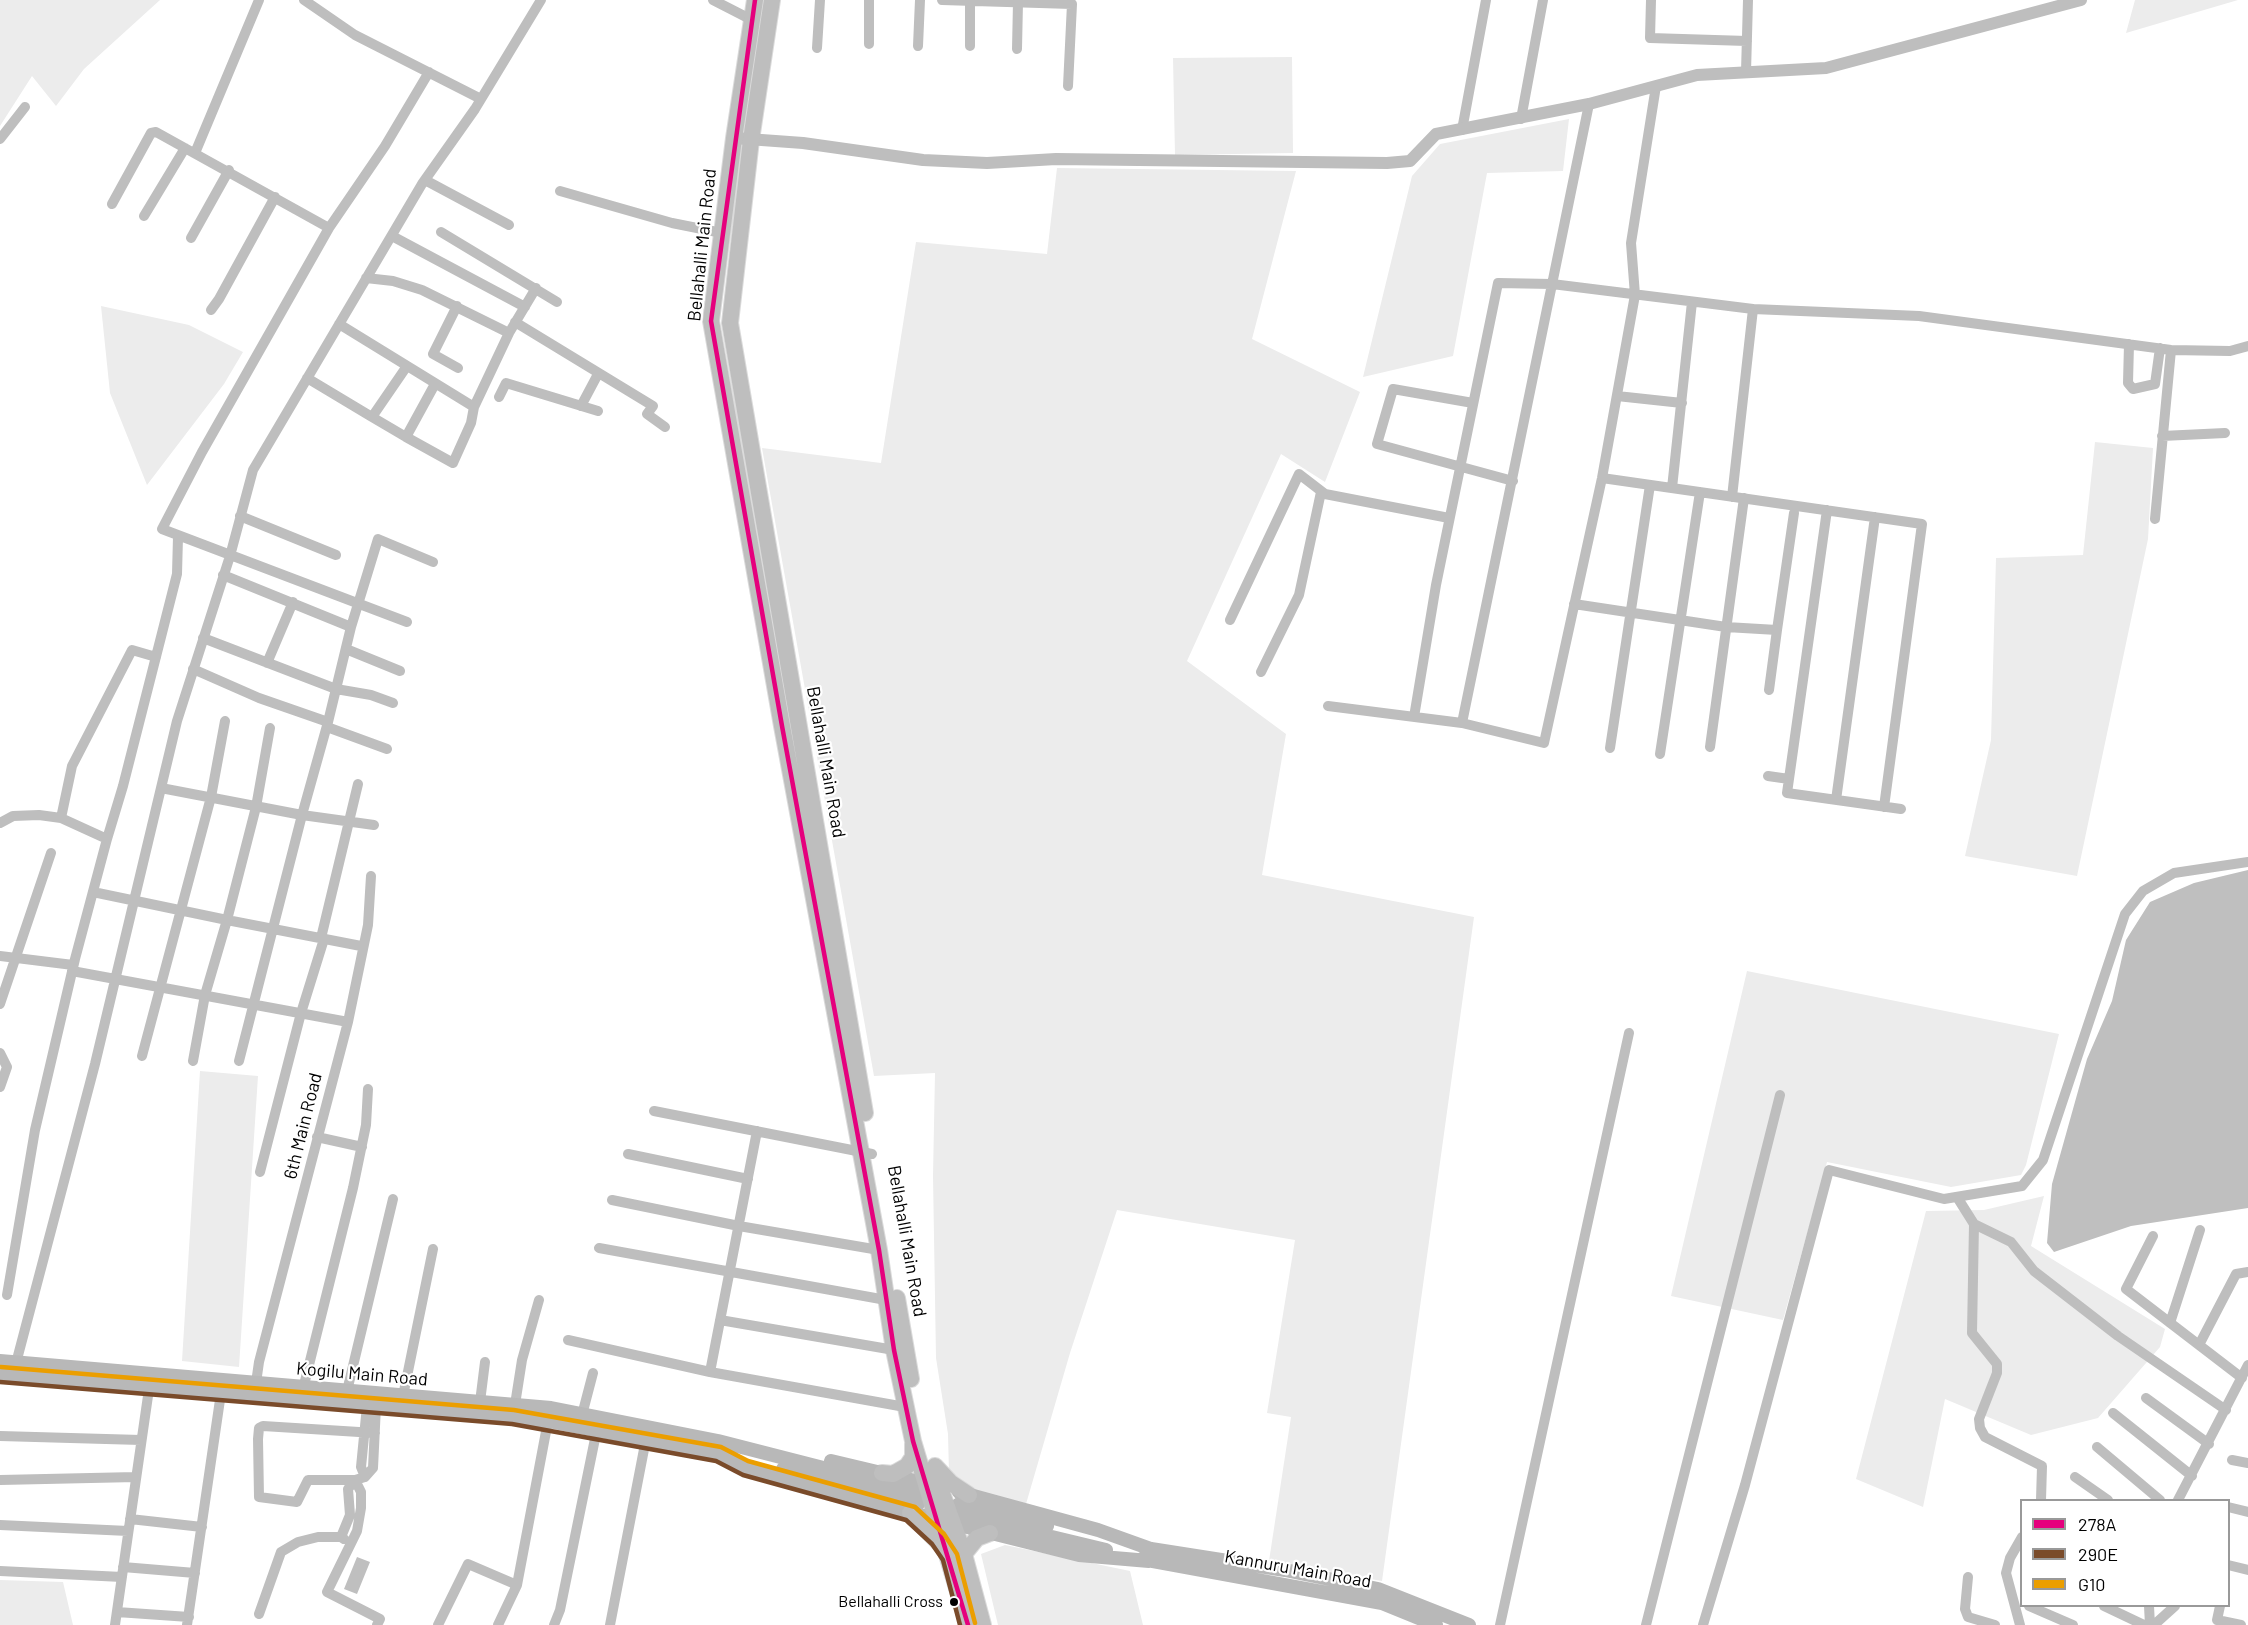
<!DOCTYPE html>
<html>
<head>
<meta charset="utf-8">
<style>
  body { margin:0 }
  #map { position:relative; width:2248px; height:1625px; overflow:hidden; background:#fff; font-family:Barlow,sans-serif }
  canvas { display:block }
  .legend { position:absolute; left:2020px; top:1499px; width:210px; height:108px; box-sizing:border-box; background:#fff; border:2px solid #999; margin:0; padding:8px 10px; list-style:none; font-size:18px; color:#000 }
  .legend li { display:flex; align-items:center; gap:12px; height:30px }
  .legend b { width:30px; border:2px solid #999 }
</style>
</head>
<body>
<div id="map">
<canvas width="2248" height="1625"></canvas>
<ul class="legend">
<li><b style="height:8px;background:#e5007d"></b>278A</li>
<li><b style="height:8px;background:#7a4b2a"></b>290E</li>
<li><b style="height:8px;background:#eb9e00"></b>G10</li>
</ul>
</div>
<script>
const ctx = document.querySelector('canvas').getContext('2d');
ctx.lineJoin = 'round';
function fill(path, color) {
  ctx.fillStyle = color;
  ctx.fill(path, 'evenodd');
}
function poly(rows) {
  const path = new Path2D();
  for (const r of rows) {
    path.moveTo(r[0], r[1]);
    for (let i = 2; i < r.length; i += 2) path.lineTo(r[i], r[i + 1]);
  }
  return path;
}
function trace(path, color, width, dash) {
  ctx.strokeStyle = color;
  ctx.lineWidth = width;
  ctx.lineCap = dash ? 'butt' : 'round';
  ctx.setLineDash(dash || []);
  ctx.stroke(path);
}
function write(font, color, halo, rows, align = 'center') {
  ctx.font = font + ' Barlow,sans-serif';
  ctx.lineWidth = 4.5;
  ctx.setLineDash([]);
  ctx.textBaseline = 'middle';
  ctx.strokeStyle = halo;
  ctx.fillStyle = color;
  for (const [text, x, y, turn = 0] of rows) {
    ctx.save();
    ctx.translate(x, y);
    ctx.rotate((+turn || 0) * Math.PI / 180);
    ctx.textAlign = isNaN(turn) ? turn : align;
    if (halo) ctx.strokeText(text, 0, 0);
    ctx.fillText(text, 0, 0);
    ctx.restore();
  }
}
fill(poly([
  [0,0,160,0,84,69,56,106,32,76,0,126],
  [2135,0,2238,0,2126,33],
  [1292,57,1293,153,1175,155,1173,58],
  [1569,119,1563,171,1487,173,1453,356,1363,377,1412,176,1440,144],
  [1057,168,1296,171,1252,339,1360,392,1325,482,1281,454,1187,661,1286,734,1262,875,1474,917,1382,1581,1269,1561,1291,1417,1267,1413,1295,1240,1117,1210,1070,1353,1026,1504,971,1489,949,1473,948,1434,936,1358,933,1176,935,1073,874,1076,762,448,881,463,916,242,1047,254],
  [101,306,189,325,243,352,224,384,147,485,110,393],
  [2095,442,2153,448,2148,539,2077,876,1965,856,1991,740,1996,558,2083,555],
  [1747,971,2059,1034,2026,1165,2021,1175,1951,1187,1827,1162,1783,1320,1671,1296],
  [200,1071,258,1076,239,1367,182,1361],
  [2044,1196,2031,1246,2165,1329,2160,1347,2098,1418,2031,1435,1945,1399,1923,1507,1856,1479,1926,1211,1984,1210],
  [1005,1545,1130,1571,1143,1625,998,1625,981,1554],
  [0,1580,63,1582,73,1625,0,1625]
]), '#ececec');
fill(poly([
  [2248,870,2248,1208,2131,1226,2054,1252,2047,1243,2052,1184,2087,1059,2112,1001,2126,940,2150,902,2194,883],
  [357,1557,370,1562,357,1594,344,1589]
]), '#bfbfbf');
const primary = poly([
  [755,0,734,138,711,321,782,726,879,1250,894,1350,913,1441,968,1625],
  [772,0,751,140,730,323,865,1113],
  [897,1298,911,1379],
  [935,1466,951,1483,969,1495],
  [882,1473,893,1474,907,1466,913,1457,913,1444],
  [935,1474,964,1554,983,1625],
  [910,1513,944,1548],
  [964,1554,977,1538,990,1533]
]);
trace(primary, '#dbdbdb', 18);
trace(poly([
  [304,0,355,35,481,99],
  [713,0,752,20],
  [869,0,869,44],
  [942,0,1072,4,1068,86],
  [1651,0,1650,38,1747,41],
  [970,1,970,46],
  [918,46,920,0],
  [817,48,820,0],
  [1017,49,1018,2],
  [1746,72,1748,0],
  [1521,119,1543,0],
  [1462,130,1486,0],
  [0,139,25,107],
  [195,153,259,0],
  [425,180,509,225],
  [560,191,672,223,722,233],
  [112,204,151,133,156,132,329,228],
  [144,216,185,148],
  [441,232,557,302],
  [392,236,525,307],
  [191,238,229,170],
  [366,278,393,281,422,290,509,333,536,288],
  [457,306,433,354,458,368],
  [1753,309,1919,316,2171,350,2230,351,2248,346],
  [211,310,219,299,275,197],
  [515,322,653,406,647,414,665,427],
  [339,324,474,407,509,333],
  [2129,344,2128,383,2133,389,2155,384,2160,348],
  [307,378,372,417,407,366],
  [1617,396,1682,403],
  [499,397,506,383,598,411],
  [1473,403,1393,389,1377,444,1513,481],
  [581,406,598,374],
  [372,417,406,437,435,384],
  [2162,436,2225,433],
  [406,437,453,463,471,423,474,407],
  [1602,478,1922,524,1884,807],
  [1672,488,1692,302],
  [1827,510,1787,793,1901,809],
  [240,516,336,555],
  [2155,519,2171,350],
  [223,575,351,627,378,539,433,562],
  [1574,604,1726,627,1777,630,1769,690],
  [1230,620,1299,474,1325,494,1449,518],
  [407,622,162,529,202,452,329,228,385,146,429,72],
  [1777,630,1794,513],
  [203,638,336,689,351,627],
  [346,649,400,671],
  [156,657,132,650,72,766,61,818,107,839,123,786,161,637,177,574,178,537],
  [267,663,293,602],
  [193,669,259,698,328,722,336,689,371,695,393,703],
  [1261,672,1299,595,1321,492],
  [1328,706,1462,723,1589,104],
  [1414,717,1436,585,1498,283,1552,284,1753,309,1732,497],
  [1462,723,1544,743,1602,478,1635,295,1631,243,1656,86],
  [327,727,387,749],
  [1710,747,1744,498],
  [1610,748,1650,485],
  [1660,754,1700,492],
  [1768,776,1789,779],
  [161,788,302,815,328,722],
  [1836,800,1875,517],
  [0,823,13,816,39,815,61,818],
  [93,892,227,920,256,807,270,728],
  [321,938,358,784],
  [0,956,73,965],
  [72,971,348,1022],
  [0,1004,51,853],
  [0,1053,7,1067,0,1087],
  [142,1056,211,797,225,721],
  [193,1061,205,995,227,920,361,946],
  [239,1061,302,815,374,825],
  [654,1111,872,1154],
  [317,1137,362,1147],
  [628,1154,748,1179],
  [260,1172,301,1013,324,939],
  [1957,1197,1974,1224,2011,1242,2034,1271,2118,1336,2226,1410],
  [612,1200,739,1226,879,1250],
  [1974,1224,1972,1333,1997,1364,1997,1373,1979,1419,1980,1428,1985,1437,2042,1466,2041,1500],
  [2153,1236,2126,1289,2242,1378],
  [599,1248,886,1300],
  [7,1295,35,1130,75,959,107,839],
  [720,1320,894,1350],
  [2170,1323,2200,1230],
  [568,1340,710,1372,905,1407],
  [2199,1345,2236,1274,2248,1272],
  [15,1367,95,1064,177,721,230,556,253,470,422,184,475,109,541,0],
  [710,1372,757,1131],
  [256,1383,259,1362,348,1022,368,925,371,876],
  [347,1391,393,1199],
  [302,1393,353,1188,366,1125,368,1089],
  [403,1396,433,1249],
  [2146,1398,2209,1444],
  [480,1402,485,1362],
  [514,1411,522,1360,539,1300],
  [2113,1413,2192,1476],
  [582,1415,593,1373],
  [375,1433,263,1426,259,1428,258,1439,259,1497,297,1502,308,1480,355,1480,365,1477,373,1468,376,1406],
  [0,1436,141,1440],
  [2097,1447,2160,1500],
  [2232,1460,2248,1463],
  [365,1477,361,1467,367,1406],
  [2075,1477,2108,1500],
  [0,1480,136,1477],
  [2178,1500,2248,1365],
  [2228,1507,2248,1512],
  [130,1519,202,1527],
  [0,1525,128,1531],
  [341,1537,350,1515,348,1489,355,1480,361,1492,361,1508,357,1531,327,1592,380,1619,377,1625],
  [2228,1565,2248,1570],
  [123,1567,195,1573],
  [0,1571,122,1577],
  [1968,1577,1965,1609,1968,1617,1995,1625],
  [2029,1606,2073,1625],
  [2104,1606,2144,1625],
  [2149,1606,2150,1625],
  [2220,1606,2217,1620,2241,1625],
  [117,1612,189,1617],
  [259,1614,281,1552,298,1542,318,1537,341,1537,344,1539],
  [115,1625,150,1382],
  [187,1625,221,1393],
  [438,1625,468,1564,517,1585],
  [498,1625,517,1585,548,1421],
  [554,1625,560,1610,598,1424],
  [610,1625,646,1439],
  [1500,1625,1629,1033],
  [1646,1625,1780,1095],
  [1703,1625,1745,1485,1829,1170,1944,1199,2022,1186,2043,1160,2125,914,2143,891,2174,873,2248,862],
  [2020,1625,2006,1573,2010,1558,2022,1537],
  [2154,1625,2175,1606]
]), '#bebebe', 10);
trace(poly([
  [734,138,803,143,923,160,987,163,1056,159,1387,163,1410,161,1436,134,1589,104,1697,75,1826,68,2081,0]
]), '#bebebe', 12);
trace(poly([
  [0,1361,551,1408,718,1441,921,1493],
  [0,1374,548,1421,719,1454,745,1468,836,1494,1079,1555,1149,1561],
  [831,1461,932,1485],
  [783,1469,918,1504],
  [959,1492,1098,1530,1151,1549,1285,1570,1378,1589,1469,1625],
  [959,1504,1047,1526],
  [956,1514,1106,1550],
  [1142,1559,1382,1603,1436,1625]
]), '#b8b8b8', 14);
trace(primary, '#bebebe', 16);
trace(poly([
  [755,0,711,321,782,726,879,1250,894,1350,913,1441,968,1625]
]), '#e5007d', 4.5);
trace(poly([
  [0,1382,512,1424,716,1461,743,1475,906,1520,932,1544,943,1560,960,1625]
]), '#7a4b2a', 4.5);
trace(poly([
  [1,1367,514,1410,721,1447,748,1461,915,1507,944,1534,957,1554,975,1623]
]), '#eb9e00', 4.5);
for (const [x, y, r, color] of [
  [954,1602,5,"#000"]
]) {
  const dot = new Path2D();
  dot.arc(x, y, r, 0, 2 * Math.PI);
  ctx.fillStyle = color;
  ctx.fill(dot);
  trace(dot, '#fff', 2);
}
write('16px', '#000', '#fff', [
  ["Bellahalli Cross",943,1602]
], 'right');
write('18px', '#000', '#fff', [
  ["Bellahalli Main Road",702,245,-84],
  ["Bellahalli Main Road",826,762,80],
  ["6th Main Road",303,1126,-76],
  ["Bellahalli Main Road",907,1241,80],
  ["Kogilu Main Road",362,1374,5],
  ["Kannuru Main Road",1298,1569,10]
]);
</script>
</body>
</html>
